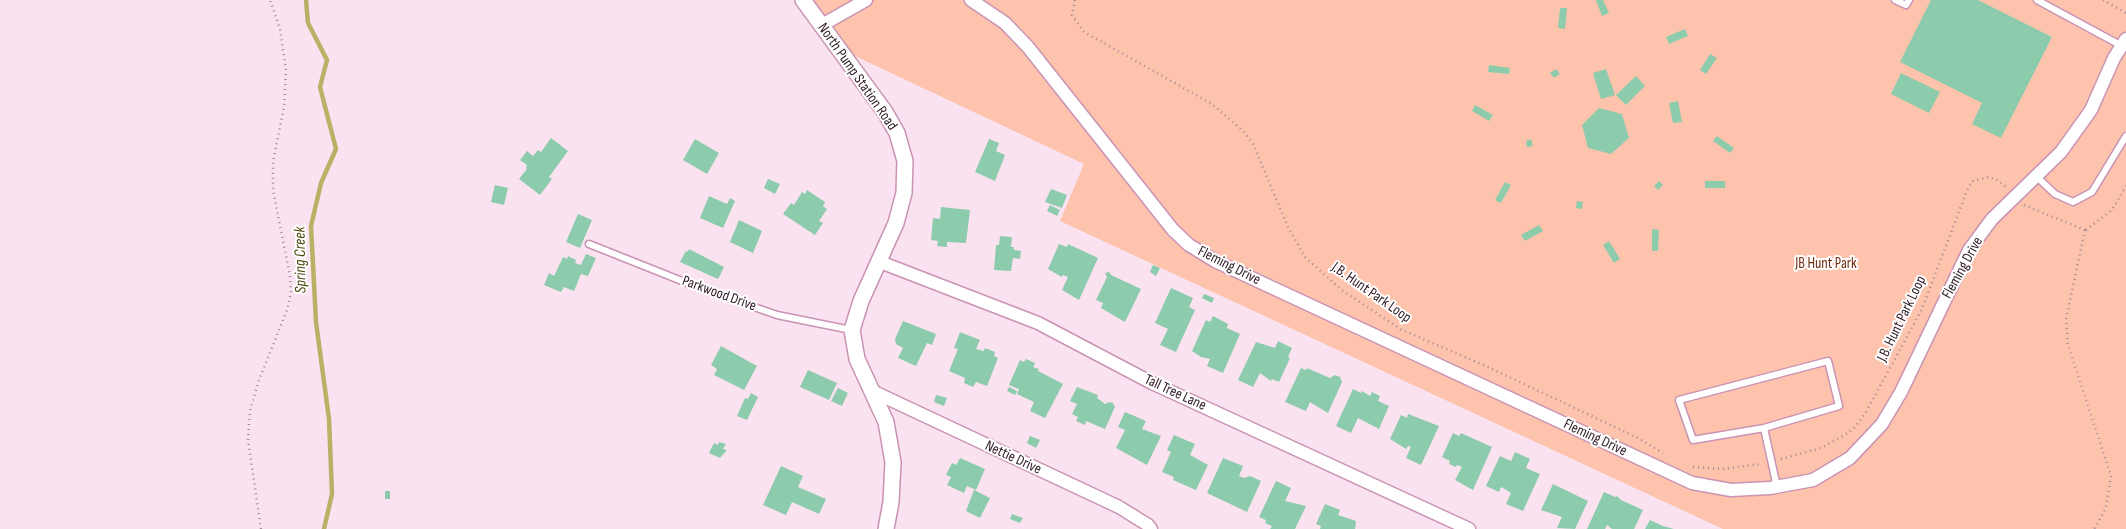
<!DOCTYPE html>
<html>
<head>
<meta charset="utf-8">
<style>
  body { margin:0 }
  canvas { display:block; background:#fae2f0 }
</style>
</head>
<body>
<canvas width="2126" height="529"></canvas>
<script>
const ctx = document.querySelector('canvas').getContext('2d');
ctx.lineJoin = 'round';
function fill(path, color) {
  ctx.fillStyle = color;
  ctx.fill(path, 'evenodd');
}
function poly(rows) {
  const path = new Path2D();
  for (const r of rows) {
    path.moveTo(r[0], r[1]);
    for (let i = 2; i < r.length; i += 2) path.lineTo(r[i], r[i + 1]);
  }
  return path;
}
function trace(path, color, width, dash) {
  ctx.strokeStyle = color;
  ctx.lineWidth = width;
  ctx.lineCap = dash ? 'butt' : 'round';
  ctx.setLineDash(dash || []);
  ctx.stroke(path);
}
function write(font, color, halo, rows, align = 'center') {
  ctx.font = font + ' "Sofia Sans Condensed",sans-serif';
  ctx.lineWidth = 4;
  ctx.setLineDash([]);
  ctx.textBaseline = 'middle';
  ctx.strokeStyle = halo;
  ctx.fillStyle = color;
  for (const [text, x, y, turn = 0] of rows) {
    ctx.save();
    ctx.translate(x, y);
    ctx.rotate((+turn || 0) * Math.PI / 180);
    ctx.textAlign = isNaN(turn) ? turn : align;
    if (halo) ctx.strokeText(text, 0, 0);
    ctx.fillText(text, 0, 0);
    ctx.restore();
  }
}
fill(poly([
  [803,0,2126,0,2126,529,1723,529,1060,221,1084,164,838,48]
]), '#fec3ac');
trace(poly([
  [306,0,308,23,327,60,320,87,336,149,321,183,311,226,316,322,329,419,332,494,324,529]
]), '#b9b165', 4.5);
fill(poly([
  [1596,0,1603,0,1609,13,1602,16],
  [1931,0,1978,0,2052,37,2001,138,1972,124,1982,103,1900,62],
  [1560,8,1567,8,1565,29,1558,28],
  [1685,29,1688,36,1669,44,1666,37],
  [1710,54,1717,58,1706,74,1700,70],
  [1489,65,1510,68,1509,74,1488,72],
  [1556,69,1560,74,1554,78,1550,73],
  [1606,69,1615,95,1601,99,1593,73],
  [1901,73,1940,92,1929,113,1891,94],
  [1636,76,1645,86,1626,105,1616,95],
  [1678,101,1682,122,1673,123,1669,103],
  [1475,105,1493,115,1489,121,1472,111],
  [1599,108,1622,114,1629,138,1611,154,1588,148,1582,125],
  [1717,136,1734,148,1730,153,1713,141],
  [551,138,568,151,549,177,552,179,540,195,519,179,527,169,526,168,527,165,520,160,527,151,533,156,538,150,541,152],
  [695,139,719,153,707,174,683,160],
  [989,139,999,143,996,151,1005,155,995,181,975,172],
  [1531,139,1533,146,1527,147,1526,141],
  [768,179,780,184,775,194,764,188],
  [1659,181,1663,185,1658,190,1654,186],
  [1705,181,1725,181,1725,188,1705,188],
  [1505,182,1511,185,1501,203,1495,200],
  [495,185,508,188,504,205,491,202],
  [1051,189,1067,195,1062,208,1045,202],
  [807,190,825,202,823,206,827,209,819,221,823,223,815,235,783,214,791,203,794,205,802,192,805,194],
  [709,196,727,204,730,198,735,201,723,228,700,218],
  [1577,201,1583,202,1582,209,1576,208],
  [1050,205,1060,210,1057,216,1047,211],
  [941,207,970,210,966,243,947,242,947,247,937,246,938,241,931,240,933,218,940,219],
  [578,214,592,220,580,248,566,242],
  [739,220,762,231,753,253,730,242],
  [1539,225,1543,231,1525,241,1521,235],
  [1652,229,1659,230,1658,251,1652,251],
  [1000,236,1012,237,1011,247,1014,247,1014,250,1021,251,1020,259,1013,258,1011,271,994,270,996,245,999,245],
  [1609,241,1620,259,1614,263,1603,245],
  [1059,244,1067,247,1068,244,1098,258,1079,300,1062,290,1068,277,1063,275,1062,277,1048,269],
  [689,249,724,267,718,279,680,262,686,251,688,252],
  [586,254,596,258,588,276,581,274,574,291,564,287,561,292,544,285,549,273,554,276,563,257,567,259,568,256,576,260,575,263,581,265],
  [1153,265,1160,268,1156,276,1150,272],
  [1109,272,1111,275,1141,289,1125,322,1101,308,1103,303,1096,300,1107,277,1105,273],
  [1171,288,1193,298,1189,307,1195,310,1176,352,1160,345,1168,329,1155,323],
  [1204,294,1214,298,1212,303,1202,298],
  [1213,316,1228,324,1227,328,1240,334,1223,373,1207,366,1210,359,1201,357,1192,351,1206,320,1210,322],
  [903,321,936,334,932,345,927,343,916,366,898,358,903,348,896,344,895,339],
  [960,332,980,340,976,349,984,351,985,348,995,352,994,356,998,358,987,386,976,382,973,387,964,383,965,378,949,371,958,349,954,348],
  [1278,341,1292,348,1288,357,1290,358,1279,382,1272,379,1271,381,1260,373,1253,387,1238,380,1256,342,1275,348],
  [721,346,757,366,744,390,714,375,717,369,711,365],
  [1026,359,1035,363,1033,367,1039,369,1038,371,1063,384,1045,418,1030,411,1034,402,1017,394,1019,389,1009,385,1020,360,1024,362],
  [1301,368,1306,370,1307,368,1330,378,1335,375,1340,377,1342,382,1328,413,1310,402,1306,411,1285,402],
  [808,370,837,383,829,400,800,387],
  [1009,387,1017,391,1015,395,1007,391],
  [1077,387,1098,395,1097,398,1105,404,1109,402,1113,403,1115,407,1105,429,1086,421,1085,425,1076,421,1078,417,1072,414,1077,404,1070,401],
  [838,388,848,393,842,406,831,401],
  [1353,389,1361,393,1362,391,1370,396,1372,392,1380,396,1378,401,1389,406,1379,429,1358,418,1351,433,1336,426],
  [751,393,758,397,747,420,737,416,745,398,748,399],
  [936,395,947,398,944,406,934,402],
  [1125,412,1146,421,1142,429,1161,436,1147,465,1116,448,1125,430,1118,427],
  [1408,414,1439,426,1421,465,1406,458,1411,447,1408,446,1406,449,1390,439,1401,415,1407,418],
  [1453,433,1459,436,1461,433,1492,447,1473,490,1455,480,1462,467,1457,465,1456,467,1449,464,1450,461,1442,457],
  [1174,435,1195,444,1190,455,1208,465,1196,490,1173,480,1174,477,1162,472,1171,452,1167,450],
  [1030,436,1040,440,1036,448,1027,443],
  [719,442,726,444,723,449,727,450,720,458,709,453,714,443,718,445],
  [1515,452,1530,459,1526,468,1540,474,1523,511,1506,504,1511,493,1503,488,1501,487,1499,492,1486,486,1500,456,1511,461],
  [960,458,985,469,976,490,967,486,964,493,947,485,951,477,946,475,952,463,956,465],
  [1223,458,1243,466,1239,476,1244,478,1250,476,1261,481,1247,512,1207,493],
  [781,466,803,476,798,487,826,499,819,514,792,502,786,515,763,505],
  [1276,481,1291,488,1285,501,1306,506,1295,529,1270,529,1272,526,1265,523,1266,520,1259,517],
  [1553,484,1588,501,1575,529,1557,528,1562,517,1541,510],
  [974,490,990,498,980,518,966,511],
  [385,491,390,491,390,499,385,499],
  [1604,492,1615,497,1617,496,1621,500,1643,510,1634,529,1612,529,1607,525,1605,529,1587,529],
  [1325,504,1340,510,1338,515,1356,521,1355,529,1320,529,1321,526,1316,524],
  [1012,514,1023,518,1020,523,1010,519],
  [1650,520,1663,526,1674,529,1645,529]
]), '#8dcbad');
const service = poly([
  [1895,0,1906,5,1909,0],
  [2037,0,2122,46],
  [2036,176,2055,194,2073,202,2092,192,2126,136],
  [589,244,697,287,777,315,851,330],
  [1764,428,1693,440,1679,400,1828,361,1839,406,1764,428,1777,487]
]);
const minor = poly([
  [971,0,1005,23,1028,47,1173,230,1189,245,1215,261,1692,483,1731,490,1770,488,1813,480,1850,458,1882,424,1901,392,1969,250,1992,219,2061,152,2091,110,2114,58,2126,39],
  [822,25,866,0],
  [880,262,1038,323,1152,383,1469,529],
  [872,391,1119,507,1148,525,1151,529]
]);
const tertiary = poly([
  [803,0,885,112,897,133,905,161,904,193,896,223,861,301,852,330,857,359,886,422,893,462,891,502,886,529]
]);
trace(service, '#ca93b4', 9);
trace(minor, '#ca93b4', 15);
trace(tertiary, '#ca93b4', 18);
trace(poly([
  [1075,0,1072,15,1084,32,1212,104,1243,131,1253,144,1288,227,1305,257,1343,291,1402,330,1488,367,1638,438,1663,453],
  [2103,0,2126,13],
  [2024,205,2085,230],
  [2085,230,2066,319,2068,345,2111,476,2106,508,2094,529],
  [2086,230,2112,210,2126,186],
  [1781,459,1821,448,1848,433,1856,426,1866,412,1922,309,1968,188,1973,181,1989,177,1997,180,2006,187],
  [1693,467,1721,469,1761,464],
  [261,529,248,440,250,411,259,380,287,310,291,293,290,276,273,190,273,162,284,107,286,70,280,29,270,0]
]), '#a18a98', 2.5, [1, 4]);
trace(service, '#fff', 6);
trace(minor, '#fff', 12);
trace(tertiary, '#fff', 15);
write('15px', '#301b28', '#fff', [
  ["North Pump Station Road",857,77,55],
  ["Fleming Drive",1229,266,27],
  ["Fleming Drive",1963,268,-61],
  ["J.B. Hunt Park Loop",1371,293,35],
  ["Parkwood Drive",719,294,20],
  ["J.B. Hunt Park Loop",1902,319,-64],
  ["Tall Tree Lane",1175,393,25],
  ["Fleming Drive",1595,438,25],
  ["Nettie Drive",1013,458,25]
]);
write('15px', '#702e0f', '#fff', [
  ["JB Hunt Park",1826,264]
]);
write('italic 16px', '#4f480d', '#fff', [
  ["Spring Creek",301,260,-91]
]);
</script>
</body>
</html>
